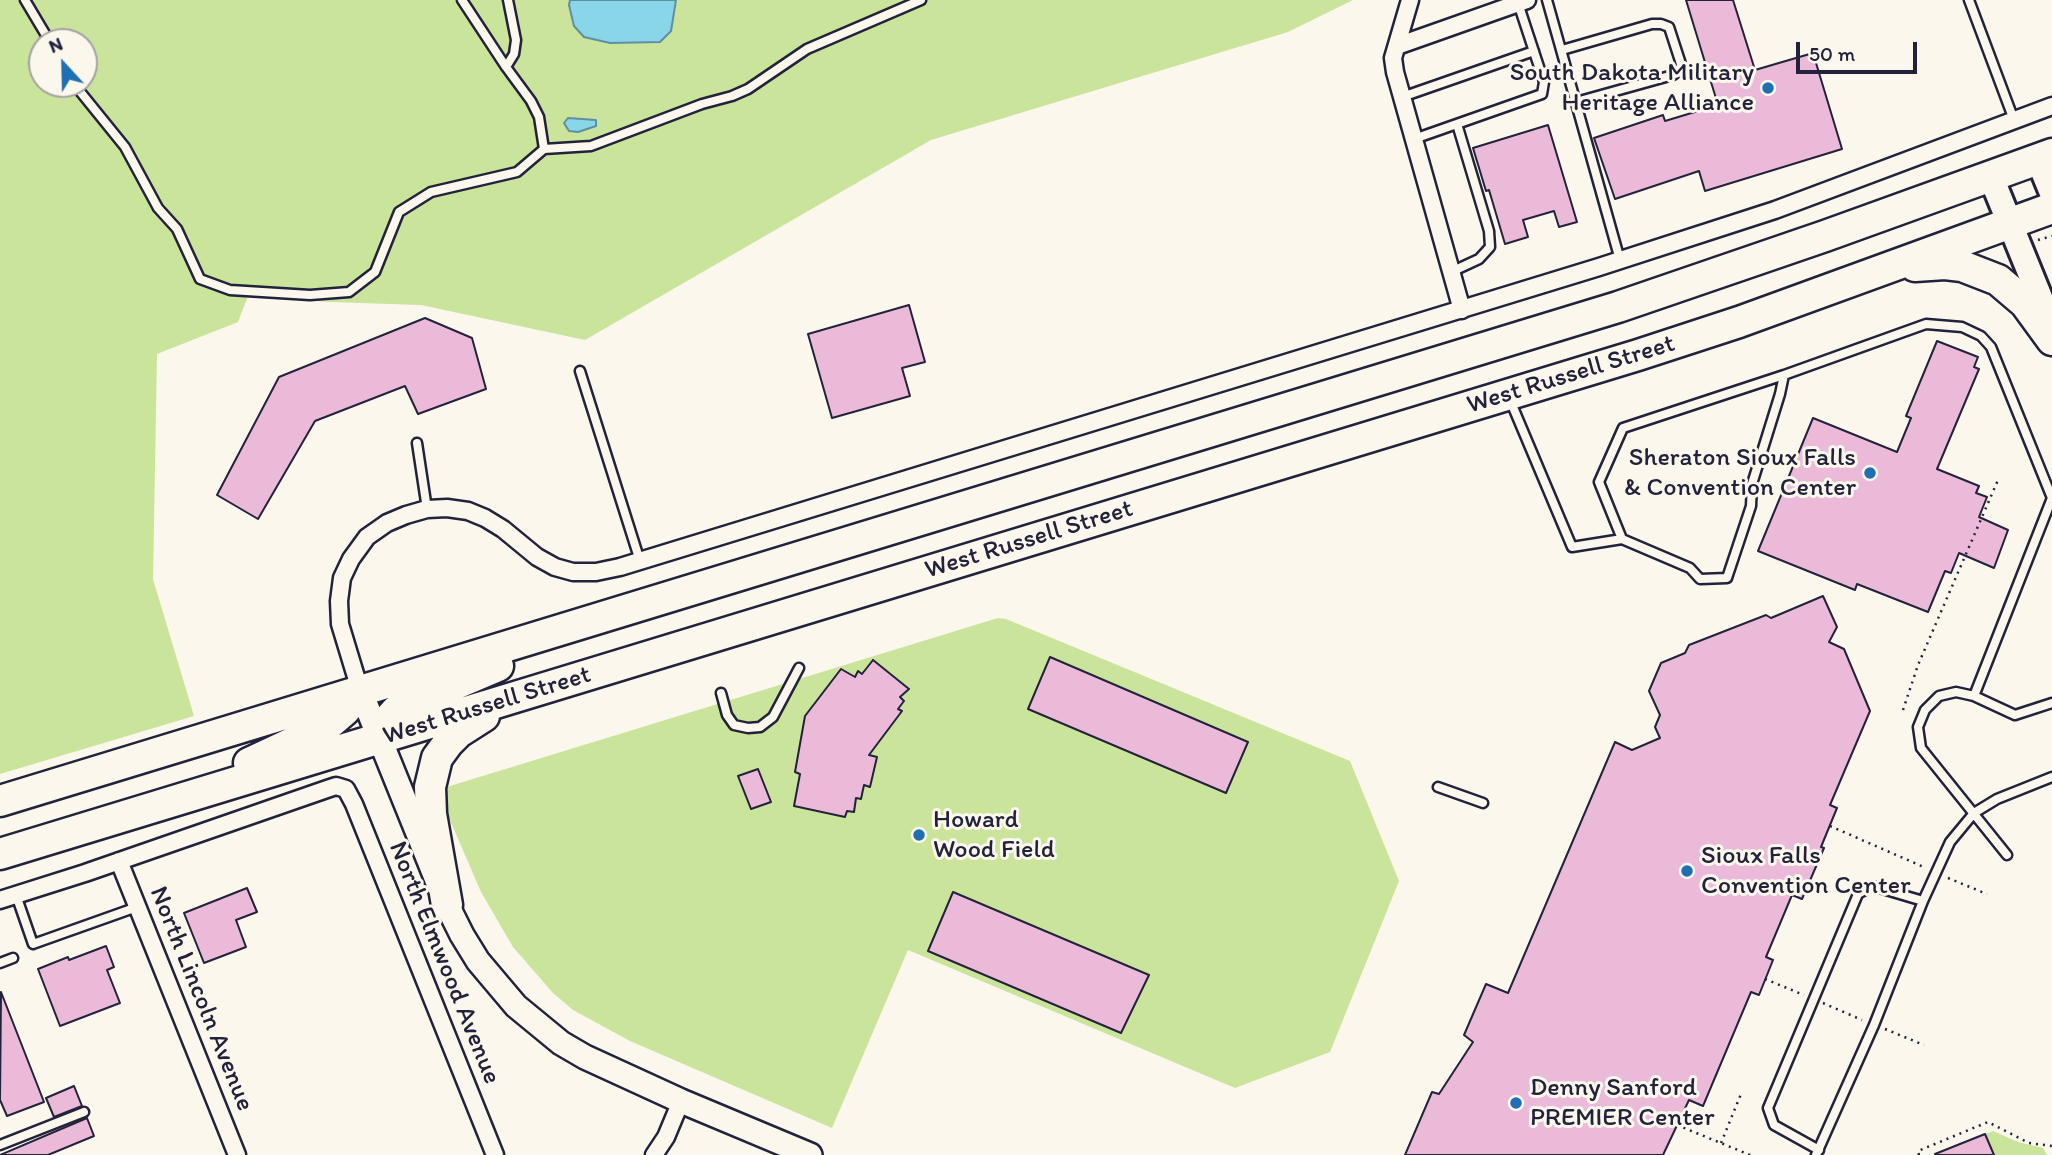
<!DOCTYPE html>
<html>
<head>
<meta charset="utf-8">
<style>
  body { margin:0 }
  #map { position:relative; width:2052px; height:1155px; overflow:hidden; background:#fbf7ec; font-family:Itim,sans-serif }
  canvas { display:block }
  .north { position:absolute; left:28px; top:28px; width:70px; height:70px; box-sizing:border-box; background:#fbf7ec; border:2px solid #a4a2a5; border-radius:50%; rotate:338deg; font-size:19px; font-weight:700; line-height:28px; text-align:center; color:#22223b }
  .north::after { content:''; display:block; margin:auto; width:24px; height:32px; background:#1f6fb2; clip-path:polygon(50% 0,100% 100%,50% 72%,0 100%) }
  .scale { position:absolute; left:1796px; top:42px; width:121px; height:32px; box-sizing:border-box; border:4px solid #22223b; border-top:0; padding-left:9px; font-size:21px; line-height:24px; white-space:nowrap; color:#22223b; -webkit-text-stroke:5px #fbf7ec; paint-order:stroke }
</style>
</head>
<body>
<div id="map">
<canvas width="2052" height="1155"></canvas>
<div class="north">N</div>
<div class="scale">50 m</div>
</div>
<script>
const ctx = document.querySelector('canvas').getContext('2d');
ctx.lineJoin = 'round';
function fill(path, color) {
  ctx.fillStyle = color;
  ctx.fill(path, 'evenodd');
}
function poly(rows) {
  const path = new Path2D();
  for (const r of rows) {
    path.moveTo(r[0], r[1]);
    for (let i = 2; i < r.length; i += 2) path.lineTo(r[i], r[i + 1]);
  }
  return path;
}
function trace(path, color, width, dash) {
  ctx.strokeStyle = color;
  ctx.lineWidth = width;
  ctx.lineCap = dash ? 'butt' : 'round';
  ctx.setLineDash(dash || []);
  ctx.stroke(path);
}
function write(font, color, halo, rows, align = 'center') {
  ctx.font = font + ' Itim,sans-serif';
  ctx.lineWidth = 6;
  ctx.setLineDash([]);
  ctx.textBaseline = 'middle';
  ctx.strokeStyle = halo;
  ctx.fillStyle = color;
  for (const [text, x, y, turn = 0] of rows) {
    ctx.save();
    ctx.translate(x, y);
    ctx.rotate((+turn || 0) * Math.PI / 180);
    ctx.textAlign = isNaN(turn) ? turn : align;
    if (halo) ctx.strokeText(text, 0, 0);
    ctx.fillText(text, 0, 0);
    ctx.restore();
  }
}
fill(poly([
  [0,0,1353,0,1288,32,931,140,585,340,421,305,330,302,248,296,238,322,157,354,153,579,194,716,0,774],
  [42,42,84,42,84,84,42,84],
  [998,618,1006,619,1350,761,1399,881,1330,1052,1235,1088,908,950,832,1128,630,1041,573,1010,553,993,513,947,481,892,437,790],
  [1993,1131,2018,1142,2043,1148,2047,1155,1935,1155]
]), '#cae49b');
const water = poly([
  [570,0,676,0,671,31,660,42,610,43,584,37,574,26,569,5,570,0],
  [568,118,596,120,596,126,578,132,569,131,564,123,568,118]
]);
fill(water, '#89d6e9');
trace(water, '#608ea3', 2);
const building = poly([
  [1686,0,1733,0,1755,70,1813,53,1842,149,1705,191,1699,171,1615,199,1594,138,1663,115,1665,121,1718,105,1686,0],
  [1548,125,1577,222,1559,227,1554,211,1523,220,1528,237,1505,244,1489,190,1486,191,1473,148,1548,125],
  [909,305,925,362,902,368,910,396,832,418,808,334,909,305],
  [425,318,472,338,486,389,418,414,405,386,315,421,258,519,217,495,279,377,425,318],
  [1937,341,1978,357,1974,367,1979,369,1937,469,1979,486,1976,493,1987,497,1979,517,2008,530,1994,568,1959,553,1951,573,1945,571,1928,612,1857,584,1855,590,1758,551,1813,418,1897,452,1911,418,1906,416,1937,341],
  [1823,596,1837,627,1829,642,1844,649,1870,711,1830,805,1837,808,1821,847,1824,848,1802,899,1792,895,1766,957,1773,960,1759,995,1751,992,1703,1106,1689,1100,1663,1155,1405,1155,1432,1092,1439,1094,1473,1042,1464,1035,1486,984,1508,993,1615,742,1632,750,1660,738,1655,727,1660,715,1649,691,1661,663,1685,653,1689,645,1766,615,1771,618,1823,596],
  [1050,657,1248,742,1226,793,1028,709,1050,657],
  [873,660,909,689,900,697,904,701,898,709,902,711,869,755,877,757,870,787,864,785,861,799,856,798,854,812,847,811,845,817,794,806,800,774,795,772,805,716,841,669,855,677,858,671,862,674,873,660],
  [758,769,771,802,751,809,738,776,758,769],
  [247,888,257,912,236,920,246,947,204,963,184,913,247,888],
  [953,892,1149,975,1121,1033,928,951,953,892],
  [106,946,114,967,107,970,120,1003,60,1026,38,969,68,957,69,960,106,946],
  [1,992,44,1102,7,1116,0,1100,1,992],
  [74,1086,82,1106,54,1117,46,1098,74,1086],
  [87,1118,94,1136,48,1155,0,1155,87,1118],
  [1985,1134,1994,1155,1936,1155,1935,1154,1985,1134]
]);
fill(building, '#ebbad9');
trace(building, '#22223b', 2);
const lane = poly([
  [25,0,50,42],
  [1547,0,1620,260],
  [1969,0,2014,120],
  [1562,50,1652,24,1661,24,1669,27,1681,64,1680,70,1673,75,1576,102],
  [506,67,514,54,516,40,508,0],
  [74,84,125,147,158,208,177,229,200,279,230,290,310,295,349,292,375,272,399,212,431,192,517,172,544,149,539,117,531,101,506,67,462,0],
  [1402,97,1534,51],
  [1414,139,1542,94,1544,82,1518,3],
  [544,149,591,146,702,104,732,96,748,89,807,49,921,0],
  [1451,272,1479,259,1490,247,1489,231,1457,124],
  [580,371,640,561],
  [1784,375,1623,428,1599,482,1622,539,1690,568,1700,579,1727,578,1751,506,1752,484,1780,394,1784,375,1926,324,1962,327,1981,336,1991,347,2052,498],
  [1510,400,1572,547,1622,539],
  [417,443,427,509],
  [721,693,727,715,734,725,748,728,760,727,773,717,799,668],
  [1974,696,2015,715,2052,703],
  [1438,787,1483,803],
  [2007,855,1921,748,1918,727,1925,710,1939,696,1956,692,1974,696,2052,498],
  [16,895,33,944,137,907],
  [0,963,13,958],
  [0,1145,84,1112],
  [1819,1150,1774,1125,1768,1108,1858,894,1870,887,1876,887,1923,901],
  [1816,1155,1874,1025,1923,901,1950,842,1974,813,1997,799,2052,777]
]);
const street = poly([
  [1410,0,1393,58,1395,72,1462,310],
  [1397,46,1527,0],
  [360,690,340,624,339,601,342,578,351,559,367,537,387,523,406,515,427,509,447,508,468,511,485,518,503,529,537,557,555,567,573,572,596,572,620,567,1599,267,1775,210,2052,106],
  [119,861,237,1155],
  [0,900,85,873,327,789,336,786,346,789,354,804,495,1155],
  [654,1155,666,1137,681,1101]
]);
const secondary = poly([
  [360,690,447,905,462,935,478,961,516,1006,561,1043,585,1057,681,1101,810,1155]
]);
const primary = poly([
  [2038,159,2052,193],
  [1991,177,2052,327]
]);
const highway = poly([
  [1915,266,1945,264,1962,266,1998,280,2025,303,2052,340],
  [380,738,388,720,396,711,411,703,498,666],
  [249,763,324,728,345,710,359,693],
  [0,801,1618,307,1825,236,2052,154],
  [0,854,1638,355,1739,322,2052,208],
  [447,905,431,814,430,787,437,758,448,743,459,732,484,716]
]);
trace(lane, '#22223b', 13);
trace(street, '#22223b', 21);
trace(secondary, '#22223b', 28);
trace(primary, '#22223b', 30);
trace(highway, '#22223b', 35);
trace(poly([
  [2038,240,2052,236],
  [1903,710,1918,665,1998,480],
  [1830,826,1926,868],
  [1948,878,1987,894],
  [1765,979,1804,995],
  [1823,1003,1862,1020],
  [1885,1029,1924,1045],
  [1677,1125,1750,1155],
  [1721,1143,1741,1094],
  [1919,1155,1918,1151,1988,1122,2029,1143,2052,1146]
]), '#22223b', 2.5, [2, 5]);
trace(lane, '#fbf7ec', 8);
trace(street, '#fbf7ec', 16);
trace(secondary, '#fbf7ec', 23);
trace(primary, '#fbf7ec', 24);
trace(highway, '#fbf7ec', 30);
for (const [x, y, r, color] of [
  [1768,88,7,"#1f6fb2"],
  [1870,473,7,"#1f6fb2"],
  [919,835,7,"#1f6fb2"],
  [1687,871,7,"#1f6fb2"],
  [1516,1103,7,"#1f6fb2"]
]) {
  const dot = new Path2D();
  dot.arc(x, y, r, 0, 2 * Math.PI);
  ctx.fillStyle = color;
  ctx.fill(dot);
  trace(dot, '#fbf7ec', 2.5);
}
write('26px', '#22223b', '#fbf7ec', [
  ["South Dakota Military",1754,73,"right"],
  ["Heritage Alliance",1754,103,"right"],
  ["Sheraton Sioux Falls",1856,458,"right"],
  ["& Convention Center",1856,488,"right"],
  ["Howard",933,820],
  ["Wood Field",933,850],
  ["Sioux Falls",1701,856],
  ["Convention Center",1701,886],
  ["Denny Sanford",1530,1088],
  ["PREMIER Center",1530,1118]
], 'left');
write('26px', '#22223b', '#fbf7ec', [
  ["West Russell Street",1571,375,-17],
  ["West Russell Street",1029,540,-17],
  ["West Russell Street",487,706,-17],
  ["North Elmwood Avenue",444,963,68],
  ["North Lincoln Avenue",201,999,68]
]);
</script>
</body>
</html>
